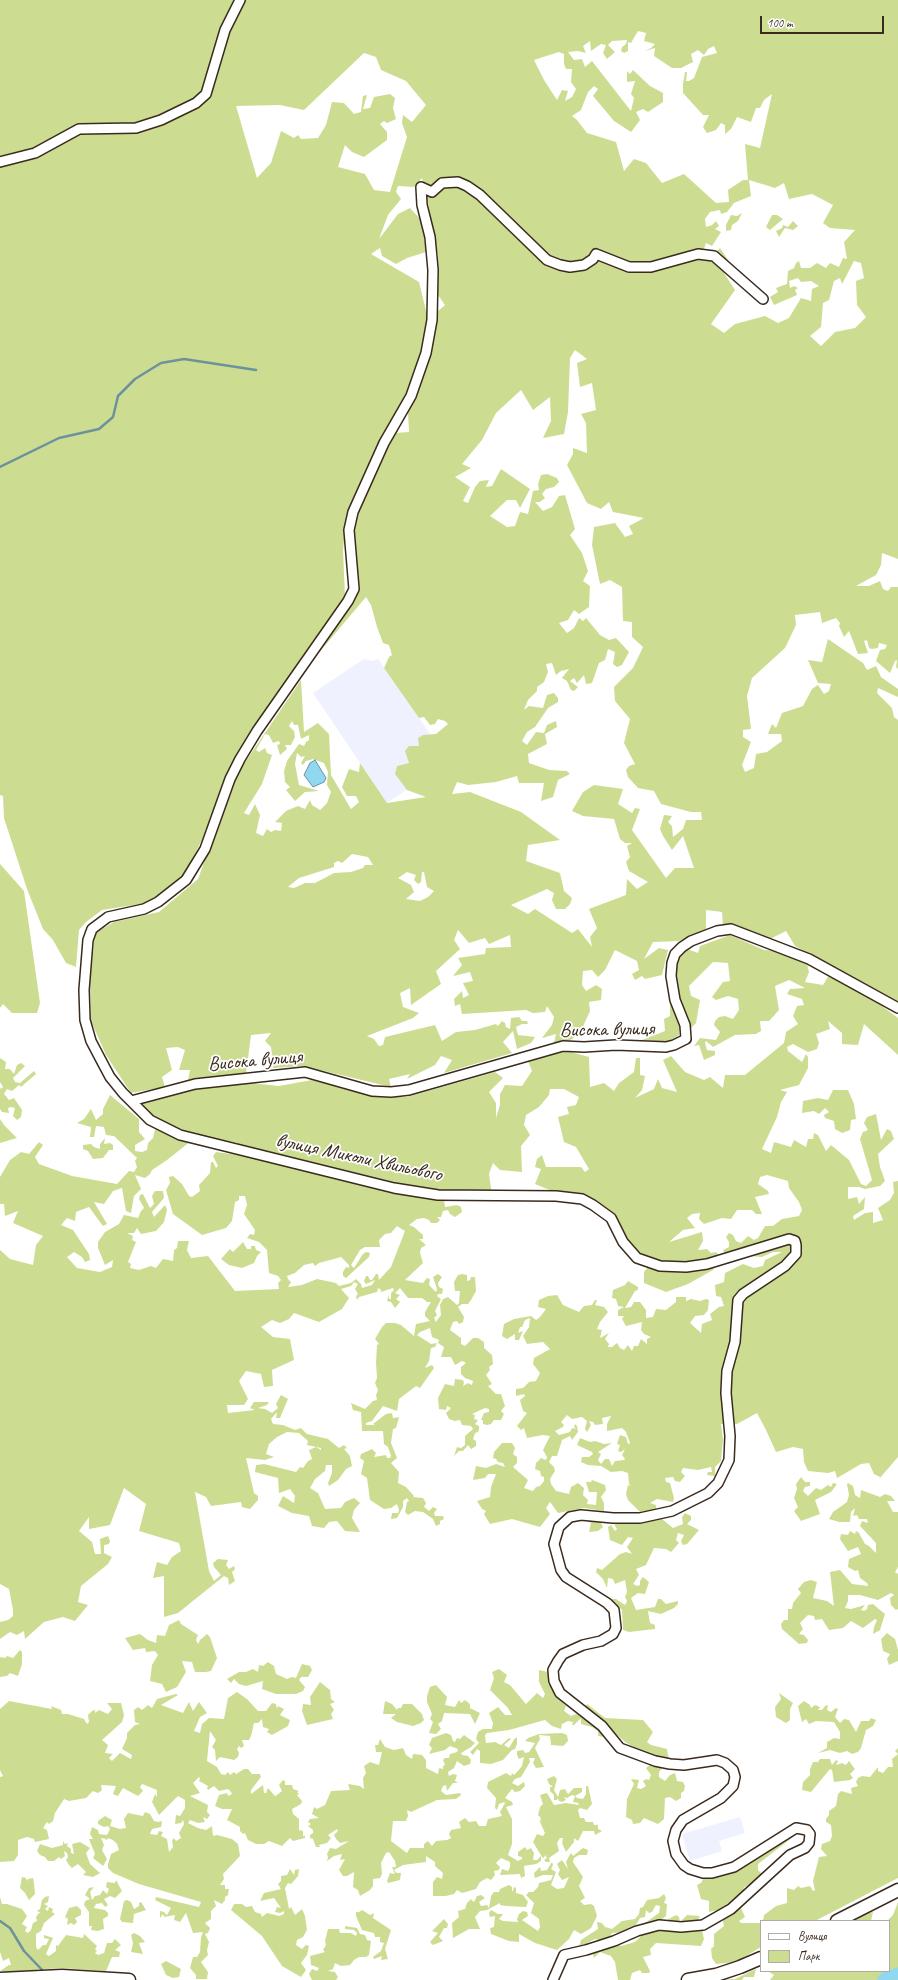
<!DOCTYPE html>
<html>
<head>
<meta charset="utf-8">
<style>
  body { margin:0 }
  #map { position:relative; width:898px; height:1980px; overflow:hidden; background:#fff; font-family:Caveat,sans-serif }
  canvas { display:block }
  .legend { position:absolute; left:760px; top:1920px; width:130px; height:52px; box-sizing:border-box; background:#fff; border:1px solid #b1aaa5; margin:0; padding:5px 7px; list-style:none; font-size:12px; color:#3b2a1e }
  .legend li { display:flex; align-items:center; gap:8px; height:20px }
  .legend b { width:20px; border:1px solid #b1aaa5 }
  .scale { position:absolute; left:760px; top:16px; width:124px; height:18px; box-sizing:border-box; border:2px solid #3b2a1e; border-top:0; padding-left:5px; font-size:12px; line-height:14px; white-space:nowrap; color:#3b2a1e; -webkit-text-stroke:3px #fff; paint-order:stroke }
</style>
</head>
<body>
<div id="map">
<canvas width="898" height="1980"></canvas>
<ul class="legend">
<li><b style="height:5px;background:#fff"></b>Вулиця</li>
<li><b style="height:11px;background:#ccdd91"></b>Парк</li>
</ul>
<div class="scale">100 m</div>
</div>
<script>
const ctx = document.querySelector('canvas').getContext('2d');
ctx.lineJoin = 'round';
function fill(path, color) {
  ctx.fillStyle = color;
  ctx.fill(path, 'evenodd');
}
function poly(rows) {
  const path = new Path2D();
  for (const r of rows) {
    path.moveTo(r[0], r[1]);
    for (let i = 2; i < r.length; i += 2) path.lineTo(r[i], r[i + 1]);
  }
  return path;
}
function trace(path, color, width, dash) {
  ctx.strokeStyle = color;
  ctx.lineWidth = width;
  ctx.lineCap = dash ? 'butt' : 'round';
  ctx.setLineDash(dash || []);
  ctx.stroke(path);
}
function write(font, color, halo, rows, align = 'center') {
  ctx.font = font + ' Caveat,sans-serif';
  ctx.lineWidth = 3.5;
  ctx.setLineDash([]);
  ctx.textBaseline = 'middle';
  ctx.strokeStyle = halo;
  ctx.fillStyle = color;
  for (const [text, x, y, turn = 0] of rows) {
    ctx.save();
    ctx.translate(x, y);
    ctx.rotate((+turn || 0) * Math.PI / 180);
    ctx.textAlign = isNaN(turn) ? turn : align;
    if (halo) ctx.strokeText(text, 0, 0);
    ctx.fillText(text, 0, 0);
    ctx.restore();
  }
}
fill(poly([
  [364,659,373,661,378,659,449,761,387,803,313,693],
  [740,1817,745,1833,719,1841,722,1851,690,1861,682,1834]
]), '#eff2fe');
fill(poly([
  [0,0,898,0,898,559,882,553,881,565,876,575,856,586,869,586,880,581,883,589,888,591,891,587,898,587,898,669,896,667,897,660,895,661,890,673,876,661,880,650,885,649,887,645,879,643,878,648,872,649,869,648,867,640,864,641,868,653,858,654,849,631,844,637,839,626,840,623,836,618,822,623,820,612,795,615,796,625,785,648,752,678,747,696,751,729,743,730,743,737,751,742,742,765,745,772,754,768,756,754,767,752,782,741,781,734,768,734,772,724,776,728,782,713,803,706,812,689,818,685,824,694,829,691,831,684,818,683,808,660,822,662,828,639,863,663,867,670,876,666,881,677,898,689,898,697,878,688,877,693,892,708,894,717,898,720,898,1002,795,946,786,931,768,940,723,926,722,912,706,910,706,929,679,941,653,942,644,959,659,948,668,950,662,975,645,979,642,976,635,980,632,974,639,970,637,961,615,950,605,970,598,977,592,970,583,971,582,985,586,991,596,985,602,989,601,1000,589,1002,590,1011,580,1033,552,1054,563,1050,589,1057,590,1087,604,1083,614,1091,619,1083,634,1072,636,1058,640,1058,640,1075,645,1076,642,1090,635,1098,654,1089,658,1079,662,1088,677,1092,663,1060,671,1056,685,1072,704,1080,710,1077,723,1088,725,1075,745,1075,784,1043,786,1032,798,1024,793,1016,797,1006,804,1005,802,999,787,994,790,989,805,988,789,980,775,986,779,1010,769,1021,760,1021,761,1031,756,1034,735,1035,713,1047,706,1041,705,1043,707,1050,715,1051,715,1055,704,1060,699,1045,694,1046,700,1038,716,1040,720,1032,714,1025,715,1021,719,1017,725,1016,733,1019,739,1010,738,999,728,996,716,1000,712,997,723,982,730,981,728,963,713,962,689,986,691,996,700,1000,696,1023,691,1028,680,1019,679,1035,668,1042,642,1040,665,1031,664,1019,670,1016,670,987,677,959,687,949,698,953,700,946,730,935,764,950,781,951,806,960,809,972,805,982,823,985,829,975,874,1000,898,1018,898,1055,864,1024,858,1045,842,1044,842,1033,828,1021,830,1029,816,1034,819,1043,817,1049,808,1052,793,1044,787,1047,788,1051,802,1062,806,1054,808,1057,808,1068,799,1085,780,1090,787,1092,781,1102,777,1117,762,1149,771,1153,774,1142,791,1147,794,1140,806,1147,808,1139,813,1139,814,1133,818,1135,826,1151,831,1145,849,1160,861,1184,866,1186,872,1180,860,1139,863,1132,868,1130,864,1123,867,1117,876,1114,881,1140,887,1129,891,1131,894,1139,878,1154,880,1167,885,1181,880,1186,865,1189,859,1187,848,1187,848,1199,857,1197,859,1204,865,1197,864,1209,853,1216,854,1220,865,1213,873,1212,873,1223,883,1220,878,1208,890,1200,894,1193,893,1182,898,1181,898,1457,879,1479,880,1477,874,1474,869,1463,861,1464,837,1478,835,1471,828,1473,808,1471,804,1462,803,1449,793,1447,776,1452,766,1430,757,1413,737,1424,721,1424,723,1439,721,1461,715,1467,715,1476,707,1475,708,1472,712,1472,711,1467,698,1470,683,1468,681,1472,685,1476,680,1482,675,1481,673,1477,665,1478,666,1482,670,1483,674,1498,673,1502,657,1499,650,1503,656,1505,656,1510,640,1512,628,1500,626,1494,628,1485,631,1486,629,1484,628,1473,622,1471,611,1472,601,1466,588,1465,581,1462,582,1457,589,1457,593,1454,592,1452,577,1445,580,1438,590,1442,595,1441,604,1444,612,1443,598,1452,601,1454,598,1460,601,1464,605,1459,609,1459,612,1466,615,1461,624,1460,625,1459,622,1455,625,1449,621,1452,618,1451,620,1445,617,1444,620,1435,626,1437,628,1444,630,1443,626,1432,622,1428,607,1431,607,1424,611,1416,602,1418,603,1424,595,1425,593,1422,589,1421,591,1425,587,1432,585,1429,587,1421,582,1417,572,1419,567,1415,561,1422,564,1425,563,1427,555,1431,559,1435,570,1432,572,1428,576,1429,574,1427,575,1424,577,1426,578,1432,572,1440,570,1436,562,1440,557,1456,552,1456,549,1462,554,1467,555,1471,550,1479,551,1484,556,1491,569,1494,571,1487,578,1483,584,1488,583,1495,588,1500,587,1504,596,1505,597,1492,589,1492,586,1482,591,1482,592,1480,605,1485,606,1490,601,1497,604,1503,604,1511,584,1508,558,1513,550,1502,546,1508,550,1514,540,1527,512,1519,490,1524,484,1514,486,1511,482,1509,477,1501,490,1497,491,1487,496,1474,488,1474,485,1478,473,1480,476,1466,486,1468,496,1464,505,1467,503,1463,498,1462,496,1459,493,1458,494,1452,502,1443,512,1443,515,1448,513,1454,517,1457,517,1463,513,1467,528,1480,524,1488,533,1491,536,1487,540,1486,544,1481,544,1477,541,1476,540,1471,535,1469,536,1463,541,1458,546,1460,547,1457,543,1450,550,1436,543,1435,527,1438,524,1428,521,1430,517,1426,527,1413,523,1411,520,1400,525,1396,524,1394,516,1396,516,1389,523,1388,529,1382,536,1381,540,1373,533,1364,534,1358,550,1349,543,1342,527,1344,523,1336,529,1327,530,1318,525,1320,522,1327,520,1327,518,1333,523,1331,519,1340,515,1340,515,1334,507,1339,502,1336,504,1324,514,1319,531,1316,536,1320,540,1317,546,1309,538,1307,539,1300,548,1296,557,1295,563,1305,579,1312,584,1306,592,1305,595,1300,597,1300,595,1305,604,1307,608,1312,600,1322,597,1329,602,1330,600,1338,609,1333,605,1339,609,1344,608,1347,612,1347,617,1343,620,1348,624,1350,628,1345,632,1351,634,1346,638,1346,641,1339,647,1344,647,1339,651,1337,644,1334,641,1330,642,1322,626,1326,622,1319,624,1316,618,1316,618,1310,624,1307,618,1306,616,1299,612,1298,613,1290,625,1285,628,1281,638,1287,638,1290,635,1291,625,1308,631,1307,634,1302,640,1302,646,1310,646,1318,653,1317,656,1309,666,1310,676,1302,676,1297,686,1297,686,1301,691,1299,700,1301,706,1299,709,1300,708,1310,704,1315,695,1316,690,1323,701,1333,702,1324,712,1320,710,1314,719,1307,724,1306,721,1297,716,1296,715,1285,724,1282,725,1273,743,1264,754,1268,763,1266,765,1260,782,1252,773,1252,762,1257,725,1254,723,1250,729,1247,729,1242,726,1237,729,1233,733,1235,736,1241,741,1243,748,1236,754,1240,758,1238,765,1226,773,1226,782,1219,799,1216,802,1210,799,1202,789,1188,788,1181,767,1175,760,1177,758,1184,768,1191,769,1194,755,1197,762,1214,756,1214,752,1210,737,1210,731,1219,722,1218,704,1224,699,1219,700,1213,692,1214,687,1218,695,1228,683,1230,669,1242,702,1232,703,1241,698,1250,707,1249,711,1253,716,1252,720,1256,713,1270,688,1284,666,1292,644,1283,644,1272,653,1261,634,1249,619,1223,607,1209,593,1199,576,1193,552,1191,535,1184,541,1169,535,1167,537,1159,542,1155,546,1167,581,1167,585,1172,589,1169,576,1147,564,1142,558,1117,569,1114,567,1107,576,1105,579,1097,564,1089,550,1089,549,1095,539,1107,526,1115,524,1125,530,1135,521,1146,522,1172,500,1170,493,1163,489,1174,492,1195,431,1192,425,1198,444,1200,445,1207,457,1205,461,1207,462,1212,455,1217,450,1214,448,1210,443,1211,441,1217,437,1217,440,1220,437,1223,431,1223,429,1220,424,1218,417,1219,409,1225,414,1227,423,1235,423,1239,419,1239,426,1245,421,1248,420,1253,423,1263,405,1280,423,1283,427,1278,430,1279,429,1285,436,1292,437,1289,433,1277,438,1274,442,1277,438,1283,439,1287,443,1289,442,1294,438,1294,437,1296,441,1299,435,1311,437,1315,434,1318,436,1322,441,1315,440,1305,443,1299,448,1297,457,1305,459,1303,460,1291,455,1291,454,1282,458,1275,462,1274,467,1275,467,1281,470,1280,471,1277,475,1277,476,1291,471,1300,468,1304,462,1304,458,1307,464,1317,463,1322,459,1324,457,1321,453,1322,450,1330,461,1338,461,1344,465,1346,473,1338,478,1338,484,1342,484,1348,492,1355,493,1364,489,1367,490,1370,486,1375,492,1384,488,1386,496,1394,501,1394,505,1406,501,1411,504,1414,501,1420,494,1420,491,1424,487,1425,483,1424,483,1420,481,1420,484,1413,489,1412,489,1409,485,1408,472,1414,475,1415,474,1419,478,1420,475,1424,479,1426,479,1429,478,1432,475,1433,473,1439,476,1441,476,1446,471,1449,468,1445,463,1451,459,1451,454,1456,457,1447,461,1448,465,1445,465,1436,473,1429,471,1426,462,1425,460,1420,455,1421,449,1419,446,1413,451,1408,447,1406,446,1410,439,1409,438,1398,445,1384,454,1386,455,1379,463,1380,464,1383,463,1386,468,1383,472,1385,473,1381,465,1378,461,1374,461,1367,466,1363,462,1361,455,1365,451,1357,441,1357,444,1347,438,1343,439,1340,432,1337,430,1328,420,1332,417,1335,431,1344,437,1343,435,1347,431,1348,429,1361,425,1368,432,1365,434,1368,420,1388,416,1386,399,1399,397,1411,383,1406,372,1421,366,1423,366,1425,375,1425,373,1424,386,1414,392,1413,393,1418,399,1417,396,1428,393,1429,391,1443,397,1458,391,1463,399,1472,398,1483,406,1487,414,1496,413,1497,423,1498,426,1503,424,1507,429,1511,433,1507,437,1509,434,1513,435,1516,443,1516,444,1519,440,1521,440,1524,436,1526,433,1519,423,1512,415,1511,408,1515,405,1512,407,1502,409,1501,407,1498,403,1501,403,1507,397,1518,391,1519,392,1513,398,1513,399,1510,397,1504,391,1508,384,1509,370,1500,367,1478,361,1474,364,1461,360,1458,361,1454,372,1449,376,1453,374,1457,386,1455,387,1458,390,1458,391,1456,388,1447,384,1444,383,1431,362,1431,361,1412,353,1410,351,1403,365,1409,373,1401,377,1400,376,1395,378,1390,375,1383,377,1378,376,1363,377,1345,379,1344,375,1339,382,1327,386,1323,395,1323,401,1325,414,1336,416,1324,430,1321,425,1316,425,1312,431,1302,427,1302,422,1298,408,1298,400,1288,395,1293,400,1295,396,1299,400,1302,395,1308,391,1302,387,1301,389,1295,389,1299,391,1299,391,1293,394,1290,393,1288,381,1292,381,1290,378,1288,377,1292,359,1297,357,1300,356,1296,358,1294,355,1289,358,1284,354,1282,351,1286,341,1289,349,1298,342,1309,319,1322,294,1313,289,1319,280,1323,272,1320,261,1327,273,1337,290,1339,294,1360,272,1370,273,1386,264,1387,261,1374,246,1371,239,1381,248,1399,244,1405,227,1405,228,1413,255,1410,250,1408,254,1402,269,1402,267,1405,258,1408,265,1409,272,1413,278,1408,276,1404,281,1395,288,1399,280,1418,276,1418,277,1412,271,1419,273,1424,283,1425,295,1430,301,1428,307,1434,328,1439,339,1448,344,1445,347,1448,344,1449,350,1456,352,1466,346,1469,338,1480,329,1486,328,1483,332,1473,332,1465,326,1465,325,1471,315,1479,310,1488,318,1493,325,1509,341,1508,345,1502,354,1498,360,1503,354,1510,352,1518,360,1532,345,1531,337,1521,329,1522,324,1528,312,1526,309,1516,292,1513,278,1506,283,1496,294,1503,295,1496,290,1489,279,1493,278,1478,255,1472,256,1465,264,1464,296,1472,300,1467,303,1468,308,1461,312,1459,309,1450,316,1447,321,1450,321,1448,307,1445,308,1441,299,1433,287,1432,277,1437,269,1444,266,1454,274,1457,265,1460,246,1458,254,1493,258,1496,258,1500,250,1509,242,1507,241,1502,211,1506,206,1497,195,1492,209,1571,214,1581,221,1575,214,1567,213,1563,218,1559,228,1560,226,1565,229,1569,234,1566,235,1569,232,1572,235,1581,229,1585,228,1578,224,1576,178,1613,164,1617,164,1576,153,1578,157,1562,167,1565,172,1557,181,1551,179,1543,139,1531,146,1504,124,1488,110,1525,89,1529,89,1517,79,1531,92,1542,95,1554,101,1554,100,1539,108,1536,110,1541,109,1544,104,1545,104,1553,112,1557,108,1564,81,1586,78,1602,88,1605,75,1621,63,1617,44,1622,25,1639,24,1631,17,1635,10,1632,0,1639,0,1622,8,1620,13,1616,13,1610,9,1589,0,1584,0,1250,10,1259,33,1265,36,1245,43,1236,13,1223,18,1211,5,1216,4,1204,0,1204,0,1177,10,1160,21,1152,29,1154,39,1142,43,1145,35,1157,39,1164,72,1176,117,1184,129,1171,134,1172,137,1167,135,1161,137,1158,114,1136,106,1135,104,1127,96,1126,94,1137,90,1137,91,1127,77,1123,84,1119,91,1109,96,1120,103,1114,103,1109,110,1095,139,1119,139,1132,145,1139,135,1145,135,1151,142,1152,147,1150,148,1143,153,1138,155,1129,191,1141,167,1160,152,1170,150,1174,145,1178,135,1175,141,1189,134,1196,131,1213,126,1211,122,1188,113,1191,104,1204,94,1202,107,1224,103,1226,89,1207,76,1212,75,1221,67,1218,61,1225,73,1230,89,1254,90,1260,85,1262,82,1257,74,1252,67,1257,77,1268,100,1272,112,1267,113,1260,105,1265,98,1248,98,1242,105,1232,119,1224,124,1215,138,1218,141,1211,144,1208,139,1199,140,1195,143,1194,150,1208,154,1204,152,1196,155,1191,163,1191,164,1198,152,1212,154,1217,165,1205,167,1210,164,1222,156,1231,141,1234,137,1228,134,1233,127,1233,133,1236,132,1240,136,1242,128,1262,131,1264,130,1268,139,1270,151,1266,156,1268,163,1259,173,1261,174,1250,177,1248,178,1241,189,1241,187,1250,191,1258,208,1256,235,1291,279,1289,278,1283,281,1280,278,1276,269,1273,267,1250,259,1242,247,1238,250,1234,254,1235,255,1230,244,1214,247,1205,245,1196,239,1196,239,1200,235,1202,232,1221,226,1228,202,1235,173,1214,166,1190,170,1183,169,1177,173,1176,182,1184,189,1196,192,1197,200,1191,199,1185,210,1173,211,1162,213,1162,216,1168,218,1166,213,1156,216,1152,239,1155,238,1143,175,1130,151,1117,141,1107,143,1101,197,1089,251,1083,279,1086,312,1080,370,1096,407,1097,495,1072,503,1078,489,1092,496,1103,496,1118,500,1105,500,1094,505,1085,522,1086,532,1071,528,1061,551,1055,556,1034,542,1038,552,1025,554,1017,547,1006,545,1012,533,1013,526,1010,462,1014,460,1004,455,1006,454,999,462,991,463,998,469,995,463,983,473,981,470,972,453,976,462,965,458,958,485,954,486,948,511,947,510,935,489,944,485,938,469,943,458,930,454,940,460,949,436,971,441,984,411,1005,410,988,400,993,403,1007,419,1013,413,1018,367,1036,374,1039,379,1046,383,1045,385,1037,435,1025,442,1041,456,1032,475,1030,496,1024,498,1026,502,1021,505,1023,506,1027,510,1029,511,1018,519,1017,522,1021,527,1021,528,1024,522,1024,516,1027,518,1035,535,1037,531,1043,517,1049,513,1031,503,1042,512,1053,444,1073,452,1060,441,1056,435,1065,407,1079,410,1074,389,1079,391,1087,303,1066,273,1068,271,1047,265,1041,271,1033,251,1035,246,1074,188,1080,190,1070,179,1070,185,1050,178,1047,166,1048,172,1070,162,1077,165,1087,131,1093,106,1055,91,1021,90,982,95,933,114,922,159,912,198,879,235,777,301,680,304,732,318,723,329,734,331,775,351,809,359,802,356,796,347,796,342,787,349,769,359,772,360,763,387,803,426,797,407,790,395,774,397,766,409,763,405,751,409,746,419,746,418,738,423,735,436,734,448,724,445,721,438,719,435,724,430,725,424,717,419,718,384,668,389,657,392,655,389,645,383,643,377,627,371,605,366,597,311,662,358,585,349,530,395,433,409,432,408,413,426,368,437,312,445,305,438,295,435,261,438,256,436,246,433,247,429,207,422,178,414,187,398,186,396,192,401,199,388,215,379,239,398,214,410,208,422,221,426,252,407,258,396,264,382,256,380,248,371,254,419,282,429,323,425,354,365,476,346,521,343,550,345,597,254,729,211,823,183,876,147,903,102,910,86,922,79,930,76,967,66,963,53,940,43,929,27,889,4,818,3,796,0,795],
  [638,31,646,33,644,41,655,44,651,48,644,51,655,48,654,56,672,68,681,68,693,62,691,54,698,50,704,55,708,49,714,46,717,53,702,57,694,78,689,81,686,81,687,72,685,72,683,84,683,93,703,115,709,115,703,127,707,133,716,130,721,123,725,125,725,134,731,129,737,117,751,122,756,108,760,108,764,100,772,94,760,148,745,144,748,180,743,180,728,190,729,202,716,203,684,174,662,183,646,163,634,159,624,171,616,142,587,133,577,120,572,116,581,110,588,92,594,86,598,89,593,96,614,121,631,132,640,120,636,112,643,109,648,112,663,102,663,93,650,86,633,70,630,74,627,71,627,82,635,81,631,94,634,98,631,111,592,61,585,67,582,59,574,60,568,52,578,51,586,53,583,46,590,41,591,51,601,44,606,45,603,53,607,59,615,52,608,45,612,41,627,40,626,44,622,47,621,51,624,53,628,51,628,42,631,43],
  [559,52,564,54,564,64,566,69,572,69,571,82,576,89,572,97,565,101,568,91,562,90,557,100,544,80,534,60],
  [364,53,376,57,381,70,406,81,426,105,412,122,403,115,402,123,407,137,390,192,374,190,365,174,338,167,345,145,352,152,364,157,387,140,387,132,380,124,384,121,387,123,396,119,393,108,395,98,390,94,374,97,370,108,363,109,367,95,363,96,361,112,354,114,344,103,332,102,326,125,318,138,301,139,298,135,294,138,281,131,271,163,257,178,236,106,280,105,304,110],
  [749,180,775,188,784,183,789,199,812,194,833,205,823,223,830,228,855,230,844,242,847,259,843,258,839,267,830,263,826,268,817,263,810,268,801,268,799,261,796,263,794,268,788,271,787,284,776,288,778,292,770,297,774,305,797,295,795,290,798,288,794,286,790,288,789,281,798,278,801,282,811,281,819,286,812,289,811,301,801,298,789,318,778,323,765,316,735,324,724,333,711,324,735,290,724,273,728,260,720,248,712,256,710,250,704,249,706,243,712,246,721,232,715,229,719,226,716,221,712,225,706,227,705,219,710,212,720,210,721,214,727,212,734,203,751,196],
  [854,261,861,263,864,278,856,281,857,305,866,317,855,328,835,332,821,346,810,336,821,327,823,303,829,300,834,281,840,278,842,284],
  [575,350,587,359,577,363,580,387,592,383,596,410,581,414,586,423,587,453,573,448,573,454,567,465,587,503,601,509,609,502,613,512,644,518,629,526,633,534,625,537,615,523,594,527,592,545,600,584,610,580,622,587,623,621,632,622,632,637,643,647,633,668,614,687,615,701,630,719,624,743,635,764,629,766,626,770,628,777,638,788,654,791,661,804,691,812,701,812,702,820,686,820,683,829,673,837,672,826,668,822,672,816,664,815,660,829,663,836,672,850,683,836,694,868,675,868,666,878,632,830,640,809,635,808,632,813,618,804,623,789,594,785,583,792,572,811,583,816,614,819,620,839,625,843,632,843,627,846,630,857,626,862,629,871,648,882,637,889,627,879,626,895,589,909,597,928,590,937,592,947,578,929,572,933,535,909,528,914,511,905,547,889,554,893,552,900,556,909,565,909,570,904,572,898,564,891,560,873,526,861,528,845,560,840,521,812,470,792,452,794,457,782,468,785,496,782,517,776,519,783,544,783,541,801,553,797,558,780,570,774,567,771,549,770,529,763,528,754,547,744,545,734,557,727,556,721,547,725,544,733,536,732,527,745,522,741,527,732,535,727,548,708,558,702,558,698,554,693,547,695,543,708,529,706,524,710,528,700,537,691,537,687,544,682,548,672,546,664,552,663,556,675,561,671,569,669,562,678,567,681,571,690,574,691,578,687,570,681,574,678,577,683,584,675,586,684,592,683,599,663,605,660,608,649,615,652,613,664,617,667,622,665,629,652,616,638,609,640,600,635,586,618,583,621,579,618,574,628,567,633,559,623,568,620,574,610,579,614,589,607,590,586,583,581,588,571,582,553,570,535,575,529,565,495,559,496,552,507,543,511,535,502,540,502,545,498,542,494,546,489,554,487,559,482,557,478,547,474,541,475,538,484,539,490,533,491,528,514,520,512,515,526,507,527,490,516,507,500,516,500,520,508,530,489,501,469,492,486,486,487,489,480,480,481,475,487,468,503,463,501,470,487,455,477,471,468,462,464,482,440,496,413,521,390,533,410,550,397,551,421,543,438,564,434,568,412,570,358],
  [292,721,294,725,298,725,301,739,309,735,309,740,306,742,304,746,299,744,287,761,284,771,285,782,290,787,286,790,295,801,305,792,319,791,299,785,295,764,297,753,301,757,305,756,301,763,303,765,306,761,313,759,324,763,328,772,327,785,331,792,327,803,320,810,312,805,310,800,305,809,298,806,286,811,275,822,282,823,281,831,275,830,271,832,267,829,263,836,256,833,260,815,255,804,249,815,244,813,262,784,272,755,267,753,265,748,259,752,256,750,265,734,269,735,273,743,279,741,280,744,277,745,280,755,287,749,285,745,291,745,295,737,294,731,289,726],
  [352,854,368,857,373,865,365,865,363,868,351,872,334,873,315,883,305,883,294,888,288,887,299,878,334,867,334,863,338,861,342,863],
  [407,872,416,875,414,880,418,884,421,882,422,872,424,872,427,887,434,891,428,897,420,901,406,899,414,892,411,885,398,878],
  [397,1226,405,1231,391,1267,379,1280,378,1274,376,1274,372,1280,370,1280,368,1276,366,1276,364,1281,366,1284,375,1280,372,1285,362,1288,361,1284,356,1279,351,1283,339,1286,336,1283,317,1279,302,1285,288,1287,291,1282,288,1279,287,1276,295,1273,304,1265,313,1263,315,1266,319,1263,341,1257,349,1265,349,1268,346,1267,343,1272,343,1276,346,1278,369,1257,370,1253,366,1252,363,1254,354,1268,351,1265,360,1250,365,1247,380,1247,379,1240,385,1234,391,1233],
  [742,213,738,221,732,225,731,230,726,231,726,225,731,215,737,216],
  [772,215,777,215,783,219,770,230,766,227],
  [793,221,798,226,793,230,785,228,779,237,776,231,782,228,783,225,788,227],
  [0,864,24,891,40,1003,37,1013,12,1013,3,1004,0,1008],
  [0,1058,6,1062,5,1069,10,1069,14,1074,17,1065,21,1063,25,1066,13,1078,15,1082,20,1083,34,1071,36,1074,21,1087,19,1085,12,1091,7,1089,4,1094,9,1100,14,1098,22,1110,21,1117,17,1120,13,1116,15,1108,11,1107,8,1108,9,1113,2,1112,0,1109,0,1087,1,1089,3,1087,0,1082],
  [833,1090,848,1090,854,1104,856,1119,851,1120,850,1130,842,1133,835,1129,834,1121,825,1118,824,1115,829,1112,825,1108,819,1114,814,1111,802,1113,803,1101,818,1098,828,1100],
  [0,1119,4,1125,17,1138,0,1143],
  [105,1138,104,1144,110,1143,113,1145,113,1150,109,1150,103,1158,93,1159,88,1151,83,1149,83,1145,91,1144,94,1147,100,1149,100,1144],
  [243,1242,247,1249,251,1249,251,1246,255,1246,256,1250,261,1252,257,1256,254,1263,242,1268,229,1265,221,1259,230,1249,233,1252],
  [801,1477,805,1482,810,1482,810,1486,805,1487,803,1491,808,1496,816,1488,821,1490,828,1485,831,1487,833,1483,837,1484,831,1492,815,1500,820,1514,801,1521,794,1511,798,1507,794,1498,797,1489,796,1484],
  [848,1483,853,1486,855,1495,860,1498,861,1490,880,1497,885,1494,891,1496,895,1501,887,1501,893,1512,898,1512,898,1567,895,1572,898,1574,898,1609,896,1610,891,1605,890,1598,894,1595,891,1593,878,1600,860,1595,848,1595,848,1601,845,1608,851,1609,865,1605,861,1610,864,1611,867,1609,868,1605,873,1604,885,1614,880,1630,873,1634,874,1627,877,1620,875,1619,863,1628,851,1621,843,1628,829,1630,822,1619,815,1620,814,1616,808,1615,800,1623,803,1629,799,1634,804,1635,808,1640,807,1643,799,1644,782,1629,781,1624,784,1620,788,1620,788,1609,792,1609,793,1603,801,1593,798,1589,804,1582,811,1580,817,1582,813,1598,827,1601,834,1606,830,1572,840,1570,852,1584,868,1586,867,1583,860,1578,858,1570,855,1571,848,1567,849,1559,861,1554,858,1547,848,1551,840,1539,841,1534,848,1535,850,1531,855,1534,856,1531,859,1533,865,1544,869,1546,876,1553,876,1543,860,1526,862,1521,868,1523,867,1519,859,1519,857,1515,853,1516,855,1508,851,1512,850,1522,839,1522,829,1519,833,1512,847,1502,849,1495,847,1484],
  [685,1513,691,1516,691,1520,687,1524,699,1530,687,1544,683,1545,681,1541,684,1535,678,1533,676,1540,679,1543,671,1552,666,1549,654,1548,646,1565,636,1569,639,1575,633,1584,637,1586,640,1585,640,1581,643,1577,649,1582,645,1594,638,1593,631,1598,636,1610,655,1607,658,1599,661,1599,666,1604,678,1601,678,1604,674,1608,661,1614,648,1611,650,1623,655,1625,655,1629,629,1632,623,1630,622,1610,609,1599,616,1599,625,1605,627,1601,625,1597,627,1592,625,1580,615,1584,613,1579,608,1578,607,1588,603,1579,596,1572,597,1568,602,1570,620,1554,626,1552,632,1554,627,1547,633,1538,628,1537,622,1545,610,1540,608,1527,611,1525,615,1531,617,1529,615,1526,615,1520,662,1519,673,1528,683,1524,682,1517],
  [586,1517,600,1520,603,1527,598,1531,589,1532,591,1523,585,1520],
  [179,1620,181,1624,198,1635,196,1640,198,1644,200,1640,207,1634,210,1637,217,1658,211,1671,206,1672,195,1672,192,1662,182,1661,186,1672,177,1687,166,1692,162,1684,150,1681,152,1665,158,1655,155,1651,146,1652,145,1648,133,1650,125,1638,140,1634,148,1640,156,1643,157,1635,165,1636,169,1625],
  [887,1633,895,1639,898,1650,898,1661,889,1665,887,1659,890,1654,883,1651,881,1639],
  [20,1650,22,1652,22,1664,18,1676,10,1673,7,1676,0,1677,0,1657,5,1658,7,1656,13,1658],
  [268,1662,274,1666,276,1674,287,1679,292,1677,296,1678,302,1664,310,1666,312,1670,308,1677,301,1677,299,1680,305,1687,303,1691,296,1694,276,1694,262,1689,263,1681,246,1686,239,1684,234,1679,231,1683,227,1679,239,1672,246,1672,253,1669,258,1672,259,1665,263,1666],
  [499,1669,507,1675,504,1682,510,1685,526,1704,537,1693,543,1698,545,1694,539,1682,539,1670,548,1672,548,1684,556,1691,555,1696,566,1706,564,1711,571,1716,576,1714,585,1718,604,1732,604,1737,598,1736,598,1731,592,1727,581,1724,581,1718,574,1725,572,1725,573,1722,568,1721,562,1724,561,1729,552,1726,545,1720,509,1730,487,1733,485,1735,486,1743,495,1742,501,1745,509,1738,511,1739,504,1745,509,1748,515,1738,517,1738,517,1744,515,1749,512,1750,503,1760,491,1764,480,1763,480,1751,477,1749,473,1755,470,1752,479,1743,476,1739,478,1732,483,1729,492,1729,493,1723,489,1713,498,1707,505,1715,512,1715,508,1708,490,1690,494,1678,492,1672],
  [320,1682,330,1690,331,1699,335,1702,330,1704,334,1710,331,1714,333,1719,307,1725,302,1711,303,1704,311,1705,310,1697],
  [436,1685,447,1697,445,1705,455,1707,459,1700,461,1703,465,1700,470,1704,470,1708,480,1713,475,1724,470,1714,444,1713,442,1721,438,1724,441,1729,436,1734,429,1733,433,1722,430,1719,432,1714,427,1702,427,1696,430,1687],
  [237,1692,247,1699,258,1711,266,1711,272,1703,276,1704,277,1709,278,1706,284,1709,280,1715,290,1720,288,1726,272,1735,267,1732,269,1729,263,1727,262,1719,258,1723,254,1723,251,1736,249,1740,242,1740,244,1746,241,1748,239,1746,237,1749,239,1753,238,1757,234,1760,220,1757,216,1761,215,1750,212,1747,216,1740,210,1731,207,1761,217,1767,221,1774,225,1775,228,1772,230,1775,234,1772,236,1774,244,1769,248,1769,252,1774,260,1774,261,1777,251,1790,251,1794,263,1785,264,1793,266,1793,268,1788,275,1796,277,1795,282,1791,279,1785,283,1780,285,1781,285,1785,292,1785,293,1789,299,1791,297,1792,299,1794,297,1795,302,1801,301,1804,292,1809,293,1814,299,1819,299,1830,303,1831,303,1836,305,1836,305,1838,293,1841,290,1838,282,1846,269,1841,264,1844,256,1844,248,1840,245,1833,243,1834,240,1831,240,1827,227,1820,232,1809,222,1809,215,1806,219,1795,227,1793,228,1796,232,1794,231,1792,228,1789,219,1791,214,1786,208,1790,207,1788,208,1786,199,1781,200,1779,199,1777,193,1783,200,1793,190,1796,208,1805,207,1812,210,1815,207,1819,203,1817,205,1822,198,1823,190,1820,188,1823,198,1828,206,1830,212,1826,213,1836,217,1835,232,1839,238,1844,240,1856,223,1874,224,1879,220,1885,225,1885,225,1889,229,1889,228,1895,225,1897,225,1900,222,1904,214,1900,216,1906,211,1911,211,1919,205,1923,210,1928,208,1933,205,1934,209,1942,207,1950,208,1955,201,1962,208,1972,207,1979,196,1979,196,1975,190,1968,193,1957,197,1957,200,1952,201,1937,203,1932,193,1933,186,1913,180,1922,174,1920,175,1915,164,1917,163,1914,160,1918,160,1911,164,1912,167,1915,171,1908,155,1900,156,1897,199,1907,201,1902,139,1884,113,1873,108,1868,108,1864,111,1854,119,1850,117,1844,113,1840,108,1838,106,1841,106,1839,101,1838,104,1845,102,1850,107,1859,103,1866,93,1858,95,1854,89,1839,93,1839,90,1834,92,1827,98,1830,99,1834,107,1835,110,1829,108,1826,104,1827,98,1824,98,1821,102,1818,105,1816,112,1820,110,1826,120,1829,126,1828,124,1819,128,1813,143,1816,145,1812,150,1814,154,1821,158,1822,162,1821,161,1827,152,1829,150,1834,157,1835,159,1831,163,1832,161,1836,167,1839,169,1852,173,1847,172,1841,174,1838,176,1841,181,1838,179,1833,184,1824,183,1820,181,1823,175,1824,176,1815,180,1816,185,1808,185,1800,178,1796,159,1815,152,1802,155,1794,157,1797,157,1790,142,1784,140,1787,143,1791,138,1796,123,1788,118,1796,113,1794,116,1786,101,1785,102,1790,98,1793,93,1791,86,1798,69,1801,64,1799,55,1813,53,1821,49,1824,47,1822,43,1828,47,1830,49,1839,35,1842,34,1839,27,1837,18,1840,18,1855,14,1861,0,1862,0,1777,3,1776,0,1770,0,1709,9,1701,52,1709,51,1706,61,1710,62,1714,68,1714,84,1719,87,1724,89,1722,88,1715,92,1711,95,1710,95,1713,99,1710,108,1714,112,1709,107,1703,121,1703,124,1715,122,1722,102,1740,108,1745,105,1753,113,1754,109,1758,112,1761,120,1753,131,1759,132,1755,122,1749,127,1738,127,1733,135,1725,140,1724,135,1722,134,1710,138,1707,142,1710,148,1705,152,1708,157,1699,176,1694,178,1695,161,1705,183,1713,189,1702,193,1711,199,1702,207,1713,200,1717,194,1731,200,1733,202,1724,209,1718,224,1719,228,1698],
  [779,1693,793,1703,790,1709,790,1720,786,1723,776,1717,775,1707,781,1699],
  [385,1701,392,1704,397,1710,398,1708,401,1708,403,1704,412,1704,422,1714,424,1720,421,1723,413,1726,397,1722,391,1718,396,1714,383,1714],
  [804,1701,810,1705,811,1708,815,1705,820,1707,818,1710,822,1710,825,1706,828,1705,827,1710,831,1712,836,1708,838,1709,835,1717,840,1723,844,1719,849,1720,856,1732,861,1721,869,1721,871,1718,876,1720,873,1726,866,1730,861,1748,858,1752,852,1754,847,1751,840,1753,830,1750,818,1753,827,1748,827,1742,834,1738,840,1739,840,1732,834,1722,816,1721,809,1724,806,1719,802,1722,798,1706],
  [587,1704,605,1718,643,1720,653,1732,647,1742,651,1745,667,1749,669,1761,642,1752,625,1742,601,1720,584,1708],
  [446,1733,451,1735,453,1741,455,1742,457,1738,460,1739,464,1735,475,1743,471,1747,461,1753,462,1755,468,1756,471,1760,470,1764,464,1766,457,1761,454,1768,448,1772,449,1776,453,1774,457,1775,455,1781,458,1783,453,1783,447,1791,446,1785,443,1786,441,1791,446,1795,460,1793,461,1795,456,1799,437,1800,411,1812,407,1810,408,1816,406,1821,393,1821,391,1841,407,1853,410,1848,424,1848,424,1844,428,1841,432,1846,436,1841,447,1840,451,1838,449,1834,451,1830,461,1828,459,1822,465,1818,469,1822,476,1821,479,1826,486,1826,488,1819,502,1816,500,1812,505,1803,504,1802,499,1804,497,1810,495,1808,496,1798,487,1788,488,1782,506,1773,511,1776,512,1773,514,1775,516,1773,522,1766,524,1757,519,1759,517,1755,517,1751,523,1750,525,1753,529,1752,535,1743,525,1741,528,1738,539,1734,562,1733,567,1735,568,1741,563,1746,551,1745,550,1736,539,1735,540,1739,535,1748,544,1767,536,1768,533,1763,535,1758,529,1758,530,1762,521,1777,515,1779,512,1783,518,1786,524,1782,525,1786,520,1791,515,1792,512,1789,505,1798,512,1802,513,1805,506,1807,512,1819,512,1844,508,1855,518,1861,522,1859,522,1857,518,1856,518,1852,525,1847,527,1850,531,1848,534,1853,533,1860,537,1860,541,1856,541,1861,536,1864,524,1866,525,1876,521,1878,520,1874,500,1875,502,1869,508,1871,510,1867,510,1862,501,1858,496,1863,500,1867,499,1870,494,1871,495,1875,491,1880,487,1878,480,1882,476,1889,462,1893,457,1890,454,1894,446,1896,433,1896,433,1882,437,1877,442,1879,443,1873,435,1866,435,1862,426,1856,426,1862,403,1865,394,1870,397,1873,401,1873,400,1880,388,1883,387,1881,390,1873,395,1874,392,1867,396,1867,395,1861,389,1852,386,1853,381,1863,382,1874,380,1878,373,1879,373,1886,370,1890,360,1896,358,1890,353,1887,354,1872,347,1876,343,1876,339,1870,345,1859,340,1860,342,1854,334,1856,327,1861,328,1857,327,1854,330,1848,336,1849,349,1841,340,1843,336,1839,334,1835,338,1831,337,1829,328,1835,331,1838,327,1843,319,1845,320,1847,316,1847,313,1839,310,1838,310,1835,313,1833,313,1830,308,1826,311,1824,308,1822,310,1819,319,1818,312,1814,314,1807,317,1809,325,1805,331,1791,350,1790,348,1784,360,1786,364,1789,363,1778,366,1773,364,1766,370,1762,379,1765,382,1752,376,1752,375,1745,378,1745,380,1739,385,1747,394,1750,403,1748,406,1755,412,1759,413,1754,422,1755,426,1760,426,1768,438,1774,439,1768,443,1769,443,1766,445,1765,443,1760,445,1758,449,1758,450,1754,457,1752,458,1749,450,1746,445,1750,429,1754,432,1748,429,1745,432,1738],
  [898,1748,898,1878,815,1921,763,1921,764,1915,776,1906,787,1903,787,1888,794,1890,798,1886,801,1888,810,1886,813,1891,815,1890,813,1881,819,1857,827,1856,821,1849,822,1844,830,1841,832,1836,831,1825,826,1822,826,1819,829,1815,829,1811,836,1806,838,1794,841,1791,852,1794,851,1788,858,1786,856,1782,858,1778,862,1776,870,1777,878,1767,878,1771,883,1773,888,1767,893,1767,892,1759,898,1754,895,1751],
  [820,1759,830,1759,832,1765,836,1760,838,1761,836,1765,842,1763,846,1765,849,1761,855,1769,850,1774,853,1778,850,1780,834,1782,832,1770,830,1769,811,1792,802,1790,803,1782,810,1775,810,1769,813,1762,818,1762],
  [650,1765,664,1766,659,1772,659,1777,665,1781,670,1775,675,1773,677,1781,683,1782,685,1786,684,1791,681,1793,681,1798,676,1801,670,1797,665,1798,664,1819,658,1824,644,1818,640,1823,633,1824,632,1820,626,1817,627,1799,634,1784,631,1779,639,1780,637,1788,641,1789,646,1786,643,1781,646,1779,649,1780,651,1775,646,1768],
  [554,1776,557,1779,554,1790,558,1797,560,1790,565,1789,568,1794,574,1788,582,1788,582,1792,575,1796,577,1798,583,1799,586,1794,586,1786,588,1786,592,1804,587,1810,580,1808,578,1810,580,1818,584,1818,586,1822,593,1822,594,1825,598,1825,598,1829,602,1831,595,1835,594,1831,583,1831,578,1841,574,1838,574,1842,566,1852,562,1843,563,1838,560,1838,557,1843,559,1851,549,1858,550,1862,546,1862,544,1860,547,1858,545,1855,544,1858,542,1857,533,1842,537,1834,543,1836,545,1833,540,1822,541,1818,538,1815,540,1807,543,1804,540,1795,547,1793,554,1805,566,1803,579,1805,578,1803,573,1802,575,1796,572,1795,567,1798,564,1797,566,1800,562,1802,559,1801,558,1798,557,1800,554,1800,554,1795,550,1791,550,1787,553,1787,549,1784,547,1779],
  [793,1837,758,1864,758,1870,762,1874,756,1881,743,1888,748,1892,737,1900,734,1898,722,1909,709,1912,709,1901,701,1899,697,1885,701,1883,704,1877,740,1869,754,1859,785,1840],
  [63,1841,65,1844,68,1843,67,1846,71,1849,71,1853,74,1854,72,1844,80,1842,90,1848,86,1853,90,1864,100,1873,93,1877,83,1875,86,1872,78,1864,72,1868,69,1865,66,1860,68,1857,67,1853,64,1851,65,1856,61,1859,59,1857,54,1861,48,1861,45,1857,40,1855,37,1851,40,1844,52,1848,63,1845],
  [583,1848,588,1850,587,1855,579,1855,574,1858,573,1862,583,1877,579,1886,585,1898,580,1901,584,1905,591,1904,594,1906,597,1916,591,1928,581,1934,574,1930,569,1939,557,1950,535,1943,519,1934,519,1942,509,1941,491,1934,490,1928,494,1927,495,1916,490,1917,489,1913,491,1910,498,1914,503,1914,499,1919,503,1921,518,1922,517,1919,519,1914,523,1911,527,1912,528,1916,522,1920,538,1931,540,1927,539,1919,531,1913,534,1903,526,1895,529,1892,533,1892,538,1887,539,1883,551,1880,553,1875,543,1875,535,1878,534,1873,540,1867,541,1871,547,1870,552,1862,553,1865,551,1869,556,1872,551,1885,557,1889,564,1888,569,1877,562,1880,558,1874,560,1870,557,1864,562,1860,568,1869,566,1862,569,1856,571,1853,573,1856],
  [290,1869,294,1875,295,1870,299,1869,298,1876,291,1884,288,1883,285,1888,289,1909,291,1907,295,1915,302,1909,305,1916,307,1930,303,1937,297,1940,296,1945,302,1949,306,1945,309,1946,307,1955,301,1963,306,1970,301,1977,282,1966,262,1936,231,1910,234,1904,242,1904,246,1907,252,1906,255,1912,261,1914,262,1917,267,1913,279,1916,284,1914,284,1911,280,1913,275,1912,277,1907,281,1908,274,1898,260,1901,264,1893,281,1889,278,1884,281,1881,281,1876,287,1875],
  [22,1877,26,1878,27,1881,28,1879,33,1878,34,1883,35,1894,29,1900,25,1893,20,1888],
  [116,1880,122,1891,115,1898,110,1896,104,1899,108,1905,105,1907,102,1903,96,1904,94,1908,105,1910,108,1913,108,1916,103,1919,104,1929,98,1931,91,1930,92,1926,89,1926,89,1912,84,1905,85,1901,90,1899,85,1895,89,1888,94,1887,90,1892,92,1900,95,1896,100,1895,103,1890,107,1894,109,1889,106,1887,107,1882,115,1883],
  [509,1885,512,1887,512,1891,513,1891,514,1887,516,1888,516,1893,523,1895,528,1902,526,1907,506,1906,500,1905,500,1903,487,1910,480,1911,475,1917,480,1929,469,1929,453,1938,452,1923,459,1917,458,1911,465,1909,467,1903,471,1899,474,1902,477,1896,481,1895,485,1898,479,1902,481,1906,487,1905,489,1908,491,1896,494,1892,499,1892,500,1889],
  [664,1894,666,1898,664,1903,667,1904,666,1916,661,1920,665,1921,676,1915,679,1917,680,1922,687,1915,700,1916,695,1924,704,1927,702,1930,704,1939,701,1946,656,1943,650,1949,651,1955,643,1957,650,1971,649,1973,642,1973,640,1970,632,1973,630,1980,618,1980,615,1962,611,1956,600,1952,594,1958,592,1951,601,1947,609,1947,612,1944,616,1943,621,1946,635,1942,641,1936,649,1933,644,1926,645,1923,659,1913,660,1906,656,1905,652,1912,649,1913,646,1910,645,1917,640,1918,636,1925,626,1932,612,1933,609,1939,599,1940,595,1939,579,1947,581,1940,598,1929,597,1922,602,1923,605,1927,612,1929,622,1921,635,1919,639,1914,640,1908,643,1907,647,1900,659,1898],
  [49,1896,48,1902,44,1904,48,1906,45,1909,48,1911,49,1907,53,1909,52,1912,55,1914,44,1923,41,1931,36,1934,36,1947,38,1950,43,1945,46,1945,49,1939,44,1938,44,1935,53,1938,46,1954,49,1956,56,1951,56,1945,58,1946,66,1935,83,1938,84,1934,97,1946,95,1949,97,1951,95,1953,98,1955,104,1953,107,1943,112,1943,115,1939,121,1945,115,1950,120,1952,119,1957,112,1957,106,1971,60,1968,8,1972,0,1971,9,1965,11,1965,9,1958,3,1961,0,1952,0,1897,2,1904,7,1904,22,1909,27,1916,22,1924,27,1927,25,1931,28,1933,31,1930,33,1923,37,1921,36,1917,39,1913,41,1913,37,1911,40,1909,42,1900,45,1897],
  [127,1900,131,1902,134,1909,139,1906,139,1903,141,1902,146,1910,134,1914,133,1923,122,1922,120,1919,124,1901],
  [898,1902,898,1980,770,1980,774,1975,769,1972,770,1971,889,1971,889,1921,887,1921,893,1915],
  [77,1906,81,1910,81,1915,75,1918,77,1922,74,1925,71,1923,67,1925,68,1919,65,1917,69,1908],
  [741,1908,745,1917,739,1921,741,1923,761,1923,761,1947,736,1962,716,1964,712,1958,711,1949,714,1946,714,1934,724,1926,722,1917],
  [362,1910,370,1915,374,1913,373,1918,391,1930,385,1949,388,1959,381,1960,382,1956,374,1959,373,1957,381,1951,384,1943,380,1942,380,1937,375,1937,374,1933,362,1930,356,1916,356,1912,359,1912],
  [873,1912,871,1921,849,1921,858,1916],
  [444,1919,448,1924,447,1928,444,1928,439,1937,443,1941,433,1945,430,1942,438,1933,432,1931],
  [345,1926,357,1928,360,1934,365,1935,367,1940,371,1941,369,1955,366,1957,359,1957,354,1960,350,1965,341,1966,335,1963,333,1969,328,1971,335,1972,338,1977,336,1980,312,1980,309,1974,312,1969,317,1971,319,1968,311,1965,310,1956,325,1952,323,1950,326,1945,325,1941,328,1929,339,1929,340,1933,351,1933,356,1936,357,1933,354,1930,345,1929],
  [134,1933,140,1936,145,1942,139,1943,143,1954,131,1952,133,1943,131,1935],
  [166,1961,181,1969,179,1977,173,1978,166,1975,161,1964],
  [756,1969,754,1977,744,1977,742,1980,721,1980,735,1979]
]), '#ccdd91');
const water = poly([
  [315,760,326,778,324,782,313,787,304,775,310,763,315,760]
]);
fill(water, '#8fd8f0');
trace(water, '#6d929c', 1);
trace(poly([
  [0,467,59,438,99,429,113,417,118,396,135,379,161,363,184,359,256,370],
  [0,1921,10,1928,24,1951,45,1973]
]), '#6d929c', 2.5);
trace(poly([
  [885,1980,898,1975]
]), '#8fd8f0', 15);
const minor = poly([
  [0,162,35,153,79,129,136,128,161,120,196,103,206,94,225,30,240,0],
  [131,1101,195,1084,305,1072,372,1091,391,1092,409,1090,563,1046,584,1047,616,1045,666,1047,674,1045,686,1039,685,1025,675,1000,671,976,672,963,675,954,682,947,691,941,717,931,731,929,809,959,898,1008],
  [553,1980,564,1955,586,1950,614,1941,637,1931,659,1925,681,1927,703,1925,731,1909,790,1855,805,1848,809,1843,810,1834,807,1830,796,1828,734,1867,712,1873,703,1873,690,1869,684,1865,676,1854,673,1841,676,1830,683,1820,721,1798,733,1786,735,1777,733,1770,725,1763,717,1760,684,1765,670,1764,655,1761,620,1748,602,1726,560,1693,554,1681,553,1670,558,1661,563,1654,583,1645,601,1641,613,1634,616,1628,614,1610,607,1603,566,1577,561,1570,554,1544,559,1527,570,1517,581,1515,613,1518,640,1518,672,1511,708,1493,718,1483,729,1460,730,1436,726,1393,727,1371,735,1342,738,1300,743,1294,785,1266,796,1254,796,1245,795,1241,789,1239,707,1264,686,1267,660,1266,637,1258,623,1242,611,1218,593,1205,582,1199,556,1196,438,1195,394,1188,180,1135,150,1120,123,1093,110,1077,102,1062,91,1041,85,1020,84,990,88,940,92,929,108,917,144,909,158,902,186,880,205,849,230,779,240,759,257,731,348,601,354,589,349,530,353,512,384,443,411,396,426,353,432,320,433,270,430,237,422,205,421,187,432,192,442,183,458,182,467,186,480,195,547,260,560,265,570,267,584,265,593,259,596,254,629,267,651,267,698,254,714,256,763,299]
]);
const major = poly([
  [837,1921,898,1890],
  [0,1979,62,1976,129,1980],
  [688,1980,716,1975,740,1967,761,1958]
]);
trace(minor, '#3b2a1e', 12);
trace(major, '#3b2a1e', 15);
trace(minor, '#fff', 9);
trace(major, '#fff', 12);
write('20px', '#3b2a1e', '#fff', [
  ["Висока вулиця",607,1030,-1],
  ["Висока вулиця",255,1061,-5],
  ["вулиця Миколи Хвильового",359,1158,12]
]);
</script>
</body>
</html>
